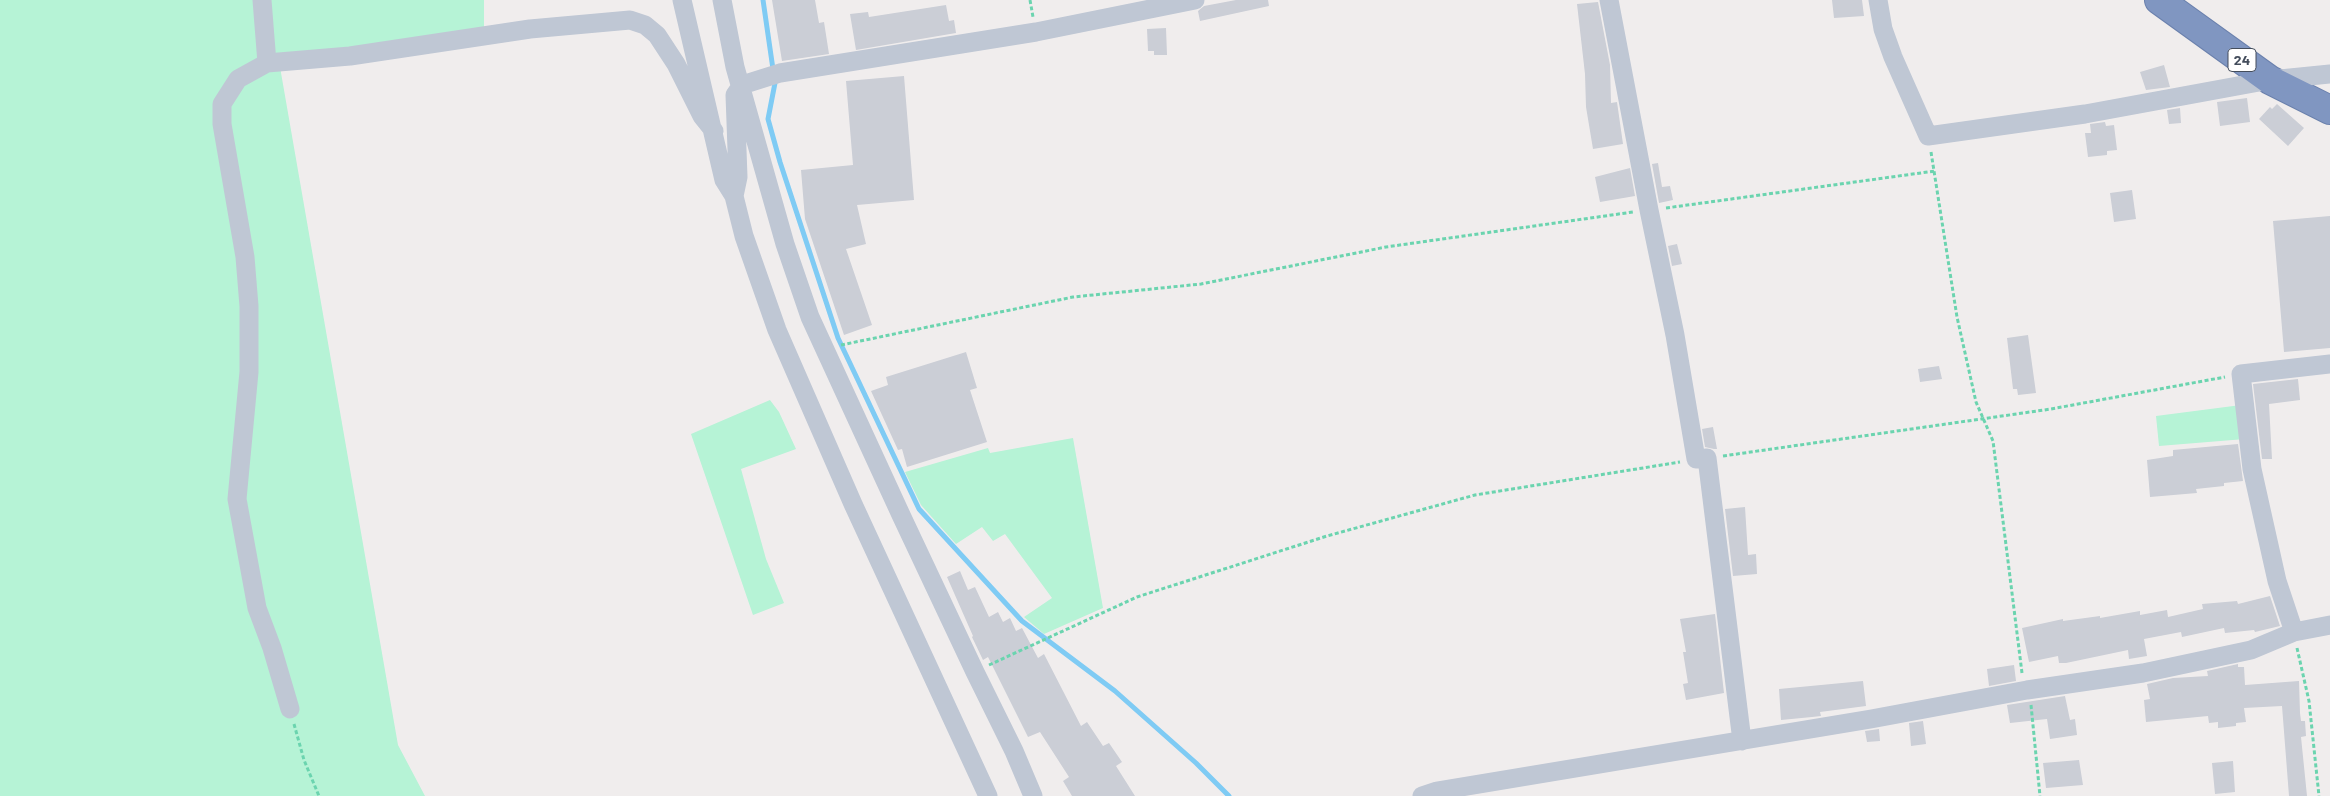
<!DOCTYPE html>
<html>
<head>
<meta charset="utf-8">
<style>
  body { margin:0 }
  canvas { display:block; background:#f0eded }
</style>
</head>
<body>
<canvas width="2330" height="796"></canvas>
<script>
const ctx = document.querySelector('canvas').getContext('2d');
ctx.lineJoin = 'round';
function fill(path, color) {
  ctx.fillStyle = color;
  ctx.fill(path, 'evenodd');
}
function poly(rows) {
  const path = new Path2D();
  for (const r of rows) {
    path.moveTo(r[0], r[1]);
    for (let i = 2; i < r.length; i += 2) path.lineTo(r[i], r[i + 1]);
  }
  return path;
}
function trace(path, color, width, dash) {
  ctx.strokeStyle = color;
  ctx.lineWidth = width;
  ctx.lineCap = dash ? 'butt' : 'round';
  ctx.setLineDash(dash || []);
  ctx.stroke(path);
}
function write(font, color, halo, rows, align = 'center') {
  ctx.font = font + ' Barlow,sans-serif';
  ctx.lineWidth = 4;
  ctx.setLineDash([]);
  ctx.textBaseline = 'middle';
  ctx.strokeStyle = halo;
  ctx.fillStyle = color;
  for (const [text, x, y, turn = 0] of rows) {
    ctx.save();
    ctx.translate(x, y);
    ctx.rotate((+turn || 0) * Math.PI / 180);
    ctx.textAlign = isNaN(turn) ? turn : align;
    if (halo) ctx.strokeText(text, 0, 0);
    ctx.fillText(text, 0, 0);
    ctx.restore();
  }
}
fill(poly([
  [0,0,484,0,484,29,280,67,398,745,425,796,0,796],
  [770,400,779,412,796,449,741,469,766,559,784,603,753,615,691,434],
  [2241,405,2245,439,2159,446,2156,416],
  [1073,438,1103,608,1044,634,1024,617,1052,598,1005,534,993,541,982,527,956,544,921,505,905,472,988,448,990,453]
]), '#b6f3d6');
trace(poly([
  [763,0,775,83,768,119,780,162,838,338,919,509,1022,621,1115,691,1196,763,1229,796]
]), '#7fcbf4', 5);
fill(poly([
  [772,0,815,0,819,23,824,22,829,54,782,61],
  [1236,0,1268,0,1269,6,1200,21,1198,11,1204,6],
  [1832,0,1862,0,1864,16,1834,18],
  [1598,2,1610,65,1611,103,1617,102,1623,144,1593,149,1586,107,1585,74,1577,4],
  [946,5,949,21,954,20,956,33,856,50,850,14,868,12,869,17],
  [1166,28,1167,55,1154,55,1154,51,1148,51,1147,29],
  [2164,65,2170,87,2146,90,2140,72],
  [904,76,914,200,857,205,866,244,846,249,872,325,844,335,805,219,801,170,853,165,846,81],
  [2247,98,2250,122,2220,126,2217,102],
  [2277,104,2304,128,2288,146,2259,119,2270,107,2272,109],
  [2180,108,2181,123,2169,124,2167,110],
  [2105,122,2106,126,2114,125,2117,150,2107,151,2107,155,2088,157,2085,133,2091,133,2090,124],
  [1658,163,1662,187,1670,186,1673,200,1659,203,1652,164],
  [1630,168,1635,196,1600,202,1595,177],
  [2132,190,2136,219,2114,222,2110,193],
  [2330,216,2330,348,2284,352,2273,221],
  [1677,244,1682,264,1672,266,1668,246],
  [2028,335,2036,393,2018,395,2017,389,2013,389,2007,338],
  [966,352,977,388,970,390,987,442,907,467,902,449,898,450,871,391,888,385,886,377],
  [1939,366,1942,379,1920,382,1918,369],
  [2298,379,2300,400,2269,404,2272,459,2262,459,2253,384],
  [1713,427,1717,449,1714,449,1705,447,1702,429],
  [2238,444,2243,481,2224,483,2224,486,2196,489,2197,493,2150,497,2147,460,2173,456,2173,450],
  [1745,507,1748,555,1756,554,1757,574,1733,576,1725,509],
  [960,571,968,590,975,587,989,617,998,612,1003,622,1010,618,1016,631,1022,628,1038,658,1044,654,1081,726,1087,722,1103,746,1109,743,1122,762,1116,766,1135,796,1072,796,1063,781,1069,777,1040,732,1028,737,988,657,983,660,972,637,973,636,947,577],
  [2270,596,2280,626,2255,632,2254,630,2225,633,2224,628,2182,637,2181,632,2144,639,2147,656,2129,659,2128,650,2066,663,2059,663,2058,656,2029,662,2022,628,2063,619,2063,621,2100,616,2100,618,2140,611,2140,615,2167,610,2168,617,2203,609,2202,604,2237,601,2238,604],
  [1715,614,1724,693,1686,700,1683,684,1688,683,1683,652,1686,652,1680,619],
  [2238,664,2238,667,2244,667,2245,685,2299,681,2300,713,2301,721,2305,721,2306,736,2301,737,2307,796,2289,796,2282,706,2244,708,2246,722,2236,723,2236,726,2218,728,2218,722,2209,723,2208,716,2146,722,2144,700,2150,699,2147,684,2173,678,2208,676,2207,671],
  [2014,665,2016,681,1989,686,1987,669],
  [1863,681,1866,706,1820,712,1821,716,1812,717,1781,720,1779,689],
  [2065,696,2070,720,2075,719,2077,735,2050,739,2047,719,2010,723,2007,705],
  [1923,721,1926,744,1911,746,1909,723],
  [1879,729,1880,741,1867,742,1865,731],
  [2079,760,2083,785,2046,788,2043,763],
  [2233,761,2235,792,2215,794,2212,763]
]), '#cbced6');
const highway = poly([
  [2159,0,2270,80,2330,110]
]);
trace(highway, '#6b81ad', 30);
trace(poly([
  [1030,0,1033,17],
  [1931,152,1957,317,1976,402,1993,441,2022,673],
  [1666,208,1935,171],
  [841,345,1073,297,1201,284,1386,247,1633,212],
  [1723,456,2051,409,2225,377],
  [2297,648,2309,701,2319,796],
  [989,665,1137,597,1327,536,1475,495,1680,462],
  [2031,705,2040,796],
  [294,724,304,760,319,796]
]), '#6bd4af', 3, [4, 2.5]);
trace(poly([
  [262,0,267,63],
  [682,0,724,180,734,196,744,236,777,330,853,504,988,796],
  [722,0,735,67,785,244,810,317,901,515,975,672,1014,751,1033,796],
  [1609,0,1649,210,1675,335,1696,459,1707,458,1742,741],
  [1878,0,1883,29,1893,57,1928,136,2085,114,2270,80,2330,74],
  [734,196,738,177,735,95,742,85,780,73,1036,32,1195,0],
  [2294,632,2277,581,2252,469,2241,374,2330,364],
  [290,709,272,648,257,608,237,499,249,372,249,306,245,257,222,124,222,104,238,79,267,63,350,56,530,29,630,20,645,25,657,35,676,64,702,116,714,131],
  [1422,796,1437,791,1871,719,2027,690,2143,673,2251,650,2294,632,2330,625]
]), '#bfc7d4', 19);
trace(highway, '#8096c1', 28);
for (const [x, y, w] of [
  [2242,60,28]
]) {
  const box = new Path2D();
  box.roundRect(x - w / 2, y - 11.5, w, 23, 4);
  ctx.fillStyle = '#fff';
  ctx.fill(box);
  trace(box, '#444d5c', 1);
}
write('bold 14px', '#444d5c', null, [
  ["24",2242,60]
]);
</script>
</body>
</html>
